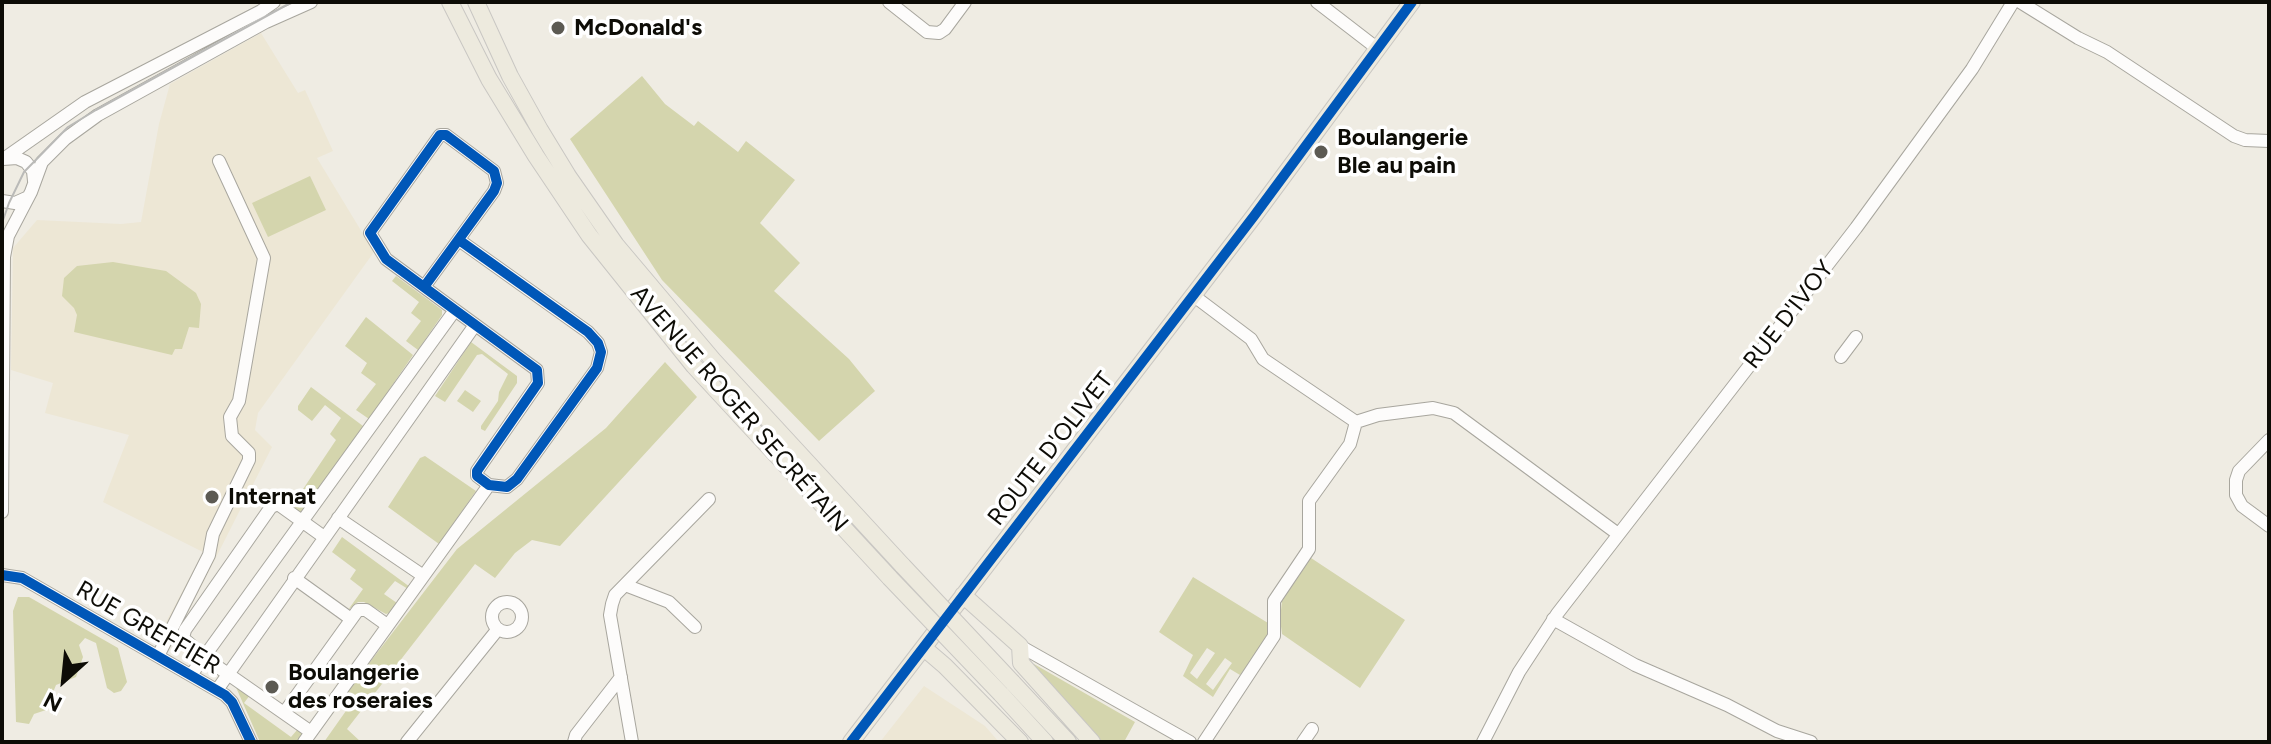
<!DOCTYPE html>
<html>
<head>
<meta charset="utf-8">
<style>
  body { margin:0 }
  #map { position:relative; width:2271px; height:744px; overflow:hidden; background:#efece3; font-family:Figtree,sans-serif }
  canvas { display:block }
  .frame { position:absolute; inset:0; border:4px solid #0d0c06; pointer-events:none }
  .north { position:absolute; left:24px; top:640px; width:80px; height:80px; -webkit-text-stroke:6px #fff; paint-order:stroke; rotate:207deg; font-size:22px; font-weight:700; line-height:32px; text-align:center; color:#0d0c06 }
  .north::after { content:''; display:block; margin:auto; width:28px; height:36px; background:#0d0c06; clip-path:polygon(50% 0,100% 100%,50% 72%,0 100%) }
</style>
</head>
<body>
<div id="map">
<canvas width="2271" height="744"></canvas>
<div class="frame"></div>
<div class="north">N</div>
</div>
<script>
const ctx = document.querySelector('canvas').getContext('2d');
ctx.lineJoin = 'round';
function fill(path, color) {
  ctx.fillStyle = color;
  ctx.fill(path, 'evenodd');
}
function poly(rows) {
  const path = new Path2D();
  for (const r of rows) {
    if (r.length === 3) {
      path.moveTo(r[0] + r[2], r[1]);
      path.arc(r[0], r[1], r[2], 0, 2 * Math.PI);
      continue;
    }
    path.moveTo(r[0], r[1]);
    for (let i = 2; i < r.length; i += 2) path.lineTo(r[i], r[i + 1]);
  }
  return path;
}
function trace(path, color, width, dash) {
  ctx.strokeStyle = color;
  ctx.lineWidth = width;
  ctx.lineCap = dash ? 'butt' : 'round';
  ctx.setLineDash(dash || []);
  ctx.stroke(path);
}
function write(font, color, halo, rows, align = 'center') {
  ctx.font = font + ' Figtree,sans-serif';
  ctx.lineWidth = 7;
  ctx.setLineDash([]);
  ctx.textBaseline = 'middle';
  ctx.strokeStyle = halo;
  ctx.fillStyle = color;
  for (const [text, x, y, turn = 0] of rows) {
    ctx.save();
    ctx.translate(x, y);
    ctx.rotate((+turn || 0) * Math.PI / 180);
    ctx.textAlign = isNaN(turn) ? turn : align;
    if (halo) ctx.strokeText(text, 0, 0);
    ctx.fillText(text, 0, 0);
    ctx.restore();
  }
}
fill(poly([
  [261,33,298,93,305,90,333,151,317,158,374,252,258,413,255,430,272,447,169,650,155,643,203,552,103,502,129,435,45,413,53,383,11,370,13,248,37,220,121,224,141,222,159,124,170,84],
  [924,686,985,726,999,742,880,742]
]), '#ede7d5');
fill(poly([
  [642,76,665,104,694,126,698,121,738,152,746,141,795,180,760,223,800,263,774,291,849,359,875,391,819,441,662,280,570,139],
  [310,176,326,210,268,237,252,203],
  [113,262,166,271,196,293,201,304,199,328,189,327,182,349,175,349,172,355,74,332,77,315,74,308,62,296,64,278,77,266],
  [396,276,442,310,442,315,418,350,406,341,421,321,411,313,419,302,392,281],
  [366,317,413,355,369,419,356,410,376,384,361,373,367,363,345,346],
  [471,342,517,376,517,383,485,431,481,429,481,426,498,401,499,392,508,374,482,354,477,355,445,402,435,396],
  [665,362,697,397,560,546,532,540,515,553,495,578,475,564,347,729,361,742,324,742,348,708,340,701,457,549,606,428],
  [311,387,363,426,303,513,300,513,291,507,336,440,330,434,341,418,325,405,312,421,298,410,298,406],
  [465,390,481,401,473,412,457,401],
  [425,456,476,491,439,544,388,507,420,458],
  [342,537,410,587,408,589,395,581,384,594,397,603,389,613,386,614,364,602,358,602,348,610,363,589,350,579,356,570,332,552],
  [1311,558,1405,620,1360,688,1282,634,1280,619,1282,601],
  [1193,577,1268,623,1269,631,1268,638,1240,675,1230,669,1213,697,1183,676,1193,655,1159,632],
  [1207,648,1215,653,1197,679,1190,673],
  [1225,658,1232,663,1213,690,1206,684],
  [18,597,29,597,118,648,127,682,121,691,114,693,107,688,96,643,85,638,79,645,83,657,76,677,56,685,46,710,34,714,29,724,16,722,13,611],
  [1034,664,1135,722,1124,742,1099,742,1032,666],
  [235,685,250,695,244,703,291,737,297,730,302,733,300,742,260,742]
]), '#d4d5ad');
const minor = poly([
  [889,2,927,32,939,33,945,29,965,2],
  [1317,2,1378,49],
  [2020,2,2078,38,2107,52,2234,136,2245,140,2269,141],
  [5,158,85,102,261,11,274,2],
  [3,159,17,158,26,162,33,171,34,181],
  [2,201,15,203,26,198],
  [424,287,494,191,497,183,494,171,446,135,440,135,370,233,386,259,455,310,537,370,538,383,477,471,477,476,489,485,507,487,517,479,597,368,601,352,598,343,588,332,459,240],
  [1194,296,1251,339,1263,359,1356,422,1378,415,1433,408,1454,413,1618,534],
  [1841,357,1856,337],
  [2269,440,2239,471,2236,480,2236,495,2242,506,2269,526],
  [2,512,4,257,8,236,31,192,42,162,65,139,98,115,266,22,311,2],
  [338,518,422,575],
  [2,575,22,578,225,695,232,702,251,742],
  [294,578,351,619],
  [625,585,669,602,695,627],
  [507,617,15],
  [1553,619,1635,665,1727,705,1777,731,1811,742],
  [1020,646,1190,742],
  [158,656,209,555,213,534,249,460,249,453,232,436,230,417,239,401,264,258,219,161],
  [205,658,311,732],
  [201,659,198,651,183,638,185,630,271,507,278,504,324,537],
  [191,675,455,310],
  [217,690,475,325],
  [284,713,358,610,366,610,387,625],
  [304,742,489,485],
  [407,742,498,629],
  [574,742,576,735,621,677],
  [632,742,610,615,612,604,615,595,709,499],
  [1204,742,1274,636,1274,601,1309,549,1309,501,1350,444,1356,422],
  [1303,742,1312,729],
  [1483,742,1519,672,1557,614,1856,228,1972,69,2013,2]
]);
const major = poly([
  [450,2,489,79,536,156,589,235,694,366,890,578],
  [476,2,510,76,540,130,568,176,616,245,713,360,903,566],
  [963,595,1020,646,1021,663,1092,742],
  [924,648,945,666,1020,742],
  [1012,682,1068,742],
  [1001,694,1045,742],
  [851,742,1254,216,1412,2]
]);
trace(minor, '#a8a69e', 14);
trace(major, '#c9c7c3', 18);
trace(minor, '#fdfcfb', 12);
trace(major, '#edeade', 16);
trace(poly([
  [2,223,9,203,24,172,68,127,96,110,292,2]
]), '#babab8', 2);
const majorBridge = poly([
  [903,566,1012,682],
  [890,578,1001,694]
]);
trace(majorBridge, '#c9c7c3', 18, []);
trace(majorBridge, '#edeade', 16);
trace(poly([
  [424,287,494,191,497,183,494,171,446,135,440,135,370,233,386,259,455,310,537,370,538,383,477,471,477,476,489,485,507,487,517,479,597,368,601,352,598,343,588,332,459,240],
  [2,575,22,578,225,695,232,702,251,742],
  [851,742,1254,216,1412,2]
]), '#0057b8', 10);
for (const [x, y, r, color] of [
  [558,28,8,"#5c5a53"],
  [1321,152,8,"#5c5a53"],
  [212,497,8,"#5c5a53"],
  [272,687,8,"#5c5a53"]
]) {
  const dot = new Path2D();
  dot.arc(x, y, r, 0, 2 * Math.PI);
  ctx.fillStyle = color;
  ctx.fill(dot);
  trace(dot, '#fff', 3);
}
write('bold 24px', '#0d0c06', '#fff', [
  ["McDonald's",574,28],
  ["Boulangerie",1337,138],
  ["Ble au pain",1337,166],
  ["Internat",228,497],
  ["Boulangerie",288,673],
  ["des roseraies",288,701]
], 'left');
write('24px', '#0d0c06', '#fff', [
  ["RUE D'IVOY",1789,315,-52],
  ["AVENUE ROGER SECRÉTAIN",739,409,49],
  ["ROUTE D'OLIVET",1051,449,-52],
  ["RUE GREFFIER",148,628,30]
]);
</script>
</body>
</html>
